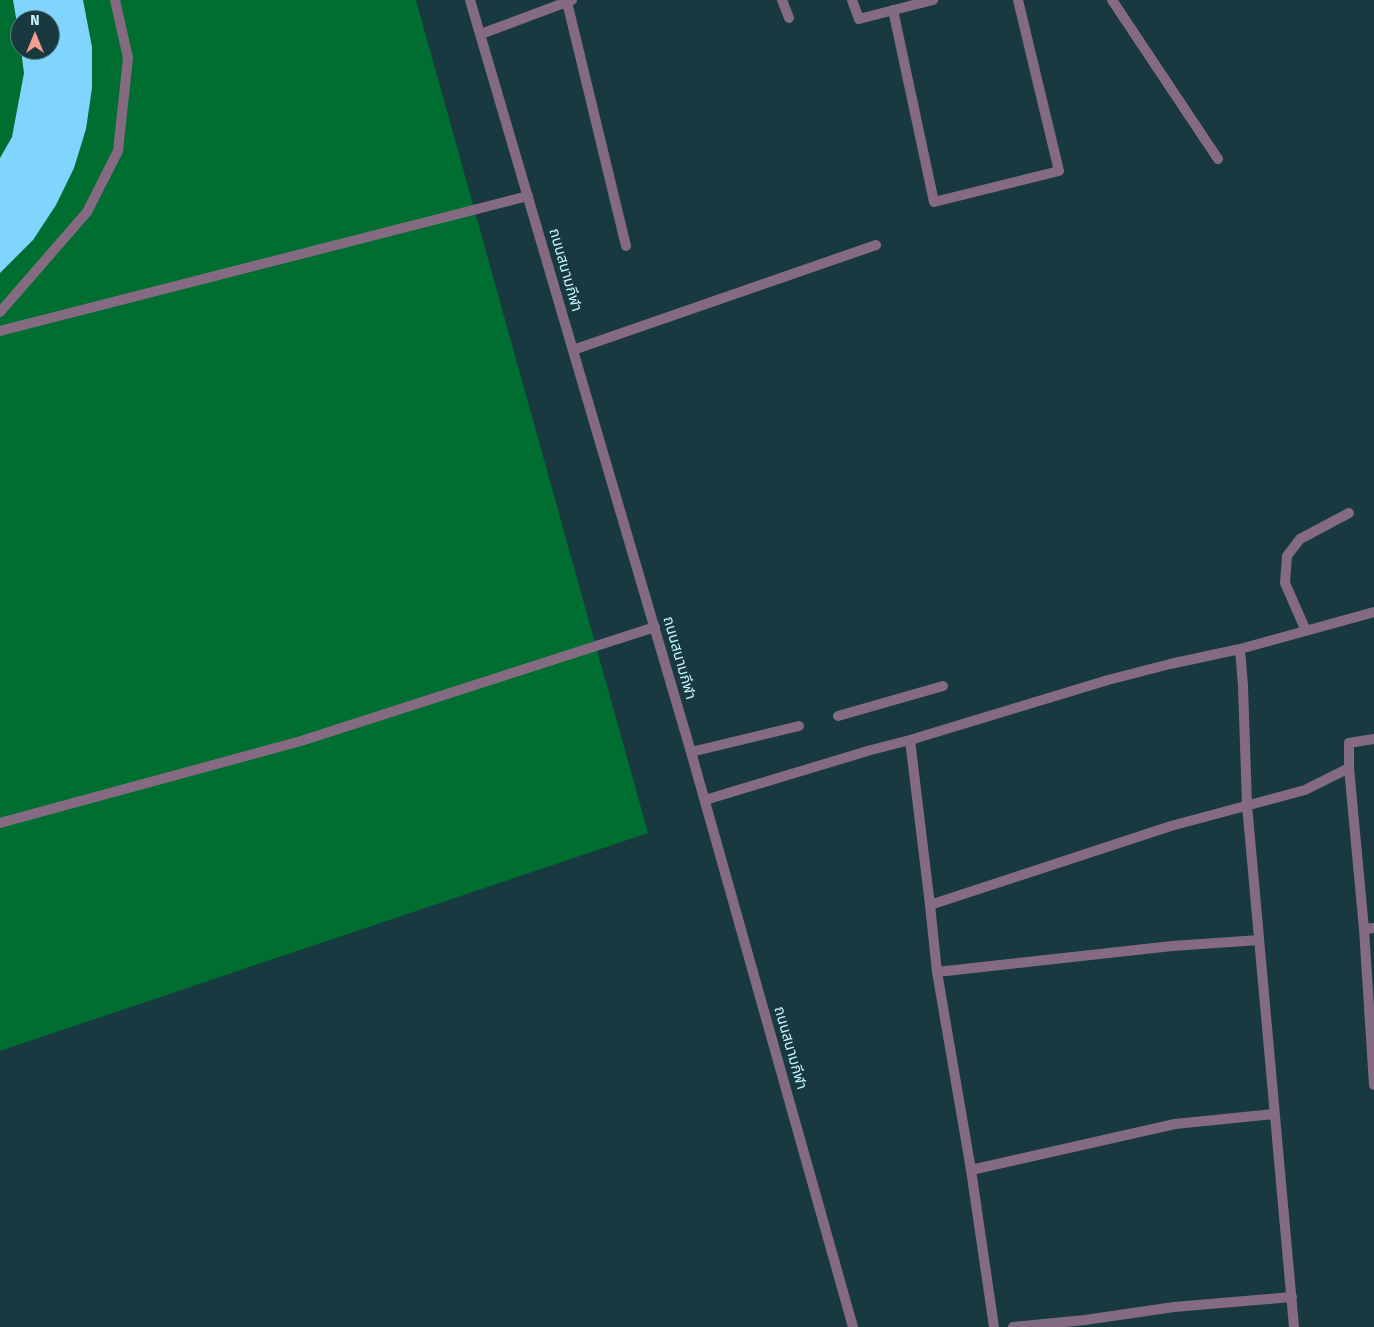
<!DOCTYPE html>
<html>
<head>
<meta charset="utf-8">
<style>
  body { margin:0 }
  #map { position:relative; width:1374px; height:1327px; overflow:hidden; background:#17393f; font-family:"Fira Sans",sans-serif }
  canvas { display:block }
  .north { position:absolute; left:10px; top:10px; width:50px; height:50px; box-sizing:border-box; background:#17393f; border:1px solid #5c848b; border-radius:50%; rotate:0deg; font-size:14px; font-weight:700; line-height:20px; text-align:center; color:#c4f4fe }
  .north::after { content:''; display:block; margin:auto; width:18px; height:22px; background:#f49d8d; clip-path:polygon(50% 0,100% 100%,50% 72%,0 100%) }
</style>
</head>
<body>
<div id="map">
<canvas width="1374" height="1327"></canvas>
<div class="north">N</div>
</div>
<script>
const ctx = document.querySelector('canvas').getContext('2d');
ctx.lineJoin = 'round';
function fill(path, color) {
  ctx.fillStyle = color;
  ctx.fill(path, 'evenodd');
}
function poly(rows) {
  const path = new Path2D();
  for (const r of rows) {
    path.moveTo(r[0], r[1]);
    for (let i = 2; i < r.length; i += 2) path.lineTo(r[i], r[i + 1]);
  }
  return path;
}
function trace(path, color, width, dash) {
  ctx.strokeStyle = color;
  ctx.lineWidth = width;
  ctx.lineCap = dash ? 'butt' : 'round';
  ctx.setLineDash(dash || []);
  ctx.stroke(path);
}
function write(font, color, halo, rows, align = 'center') {
  ctx.font = font + ' "Fira Sans","Noto Sans Thai",sans-serif';
  ctx.lineWidth = 5;
  ctx.setLineDash([]);
  ctx.textBaseline = 'middle';
  ctx.strokeStyle = halo;
  ctx.fillStyle = color;
  for (const [text, x, y, turn = 0] of rows) {
    ctx.save();
    ctx.translate(x, y);
    ctx.rotate((+turn || 0) * Math.PI / 180);
    ctx.textAlign = isNaN(turn) ? turn : align;
    if (halo) ctx.strokeText(text, 0, 0);
    ctx.fillText(text, 0, 0);
    ctx.restore();
  }
}
fill(poly([
  [0,0,416,0,648,833,0,1051],
  [20,20,50,20,50,50,20,50]
]), '#006d31');
fill(poly([
  [13,0,83,0,92,47,92,88,86,129,74,168,56,205,33,240,0,273,0,158,12,137,24,73,21,50,50,50,50,20,20,20,20,35,19,35]
]), '#80d5ff');
trace(poly([
  [782,0,789,18],
  [852,0,859,19,933,0],
  [1112,0,1218,159],
  [567,2,626,246],
  [893,10,934,202,1059,171,1018,0],
  [481,34,572,0],
  [0,312,87,212,118,151,128,58,115,0],
  [0,331,528,196],
  [573,350,876,245],
  [1306,631,1285,583,1287,556,1300,539,1349,513],
  [838,716,943,686],
  [691,752,799,726],
  [0,823,301,741,655,627]
]), '#856b81', 10);
trace(poly([
  [1240,649,1243,686,1247,805,1294,1327],
  [1374,739,1349,743,1349,768,1364,929,1374,1085],
  [910,740,930,905],
  [705,800,871,750,910,740,1108,680,1170,664,1240,649,1374,612],
  [1364,929,1374,928],
  [937,972,1172,946,1259,940],
  [971,1170,1175,1124,1274,1114],
  [994,1327,971,1170,937,972,930,905,1171,826,1305,790,1349,768],
  [1013,1327,1085,1320,1174,1307,1292,1297]
]), '#856b81', 10);
trace(poly([
  [470,0,691,752,853,1327]
]), '#856b81', 10);
write('15px', '#c4f4fe', '#17393f', [
  ["ถนนสนามกีฬา",565,270,74],
  ["ถนนสนามกีฬา",679,658,74],
  ["ถนนสนามกีฬา",790,1048,74]
]);
</script>
</body>
</html>
